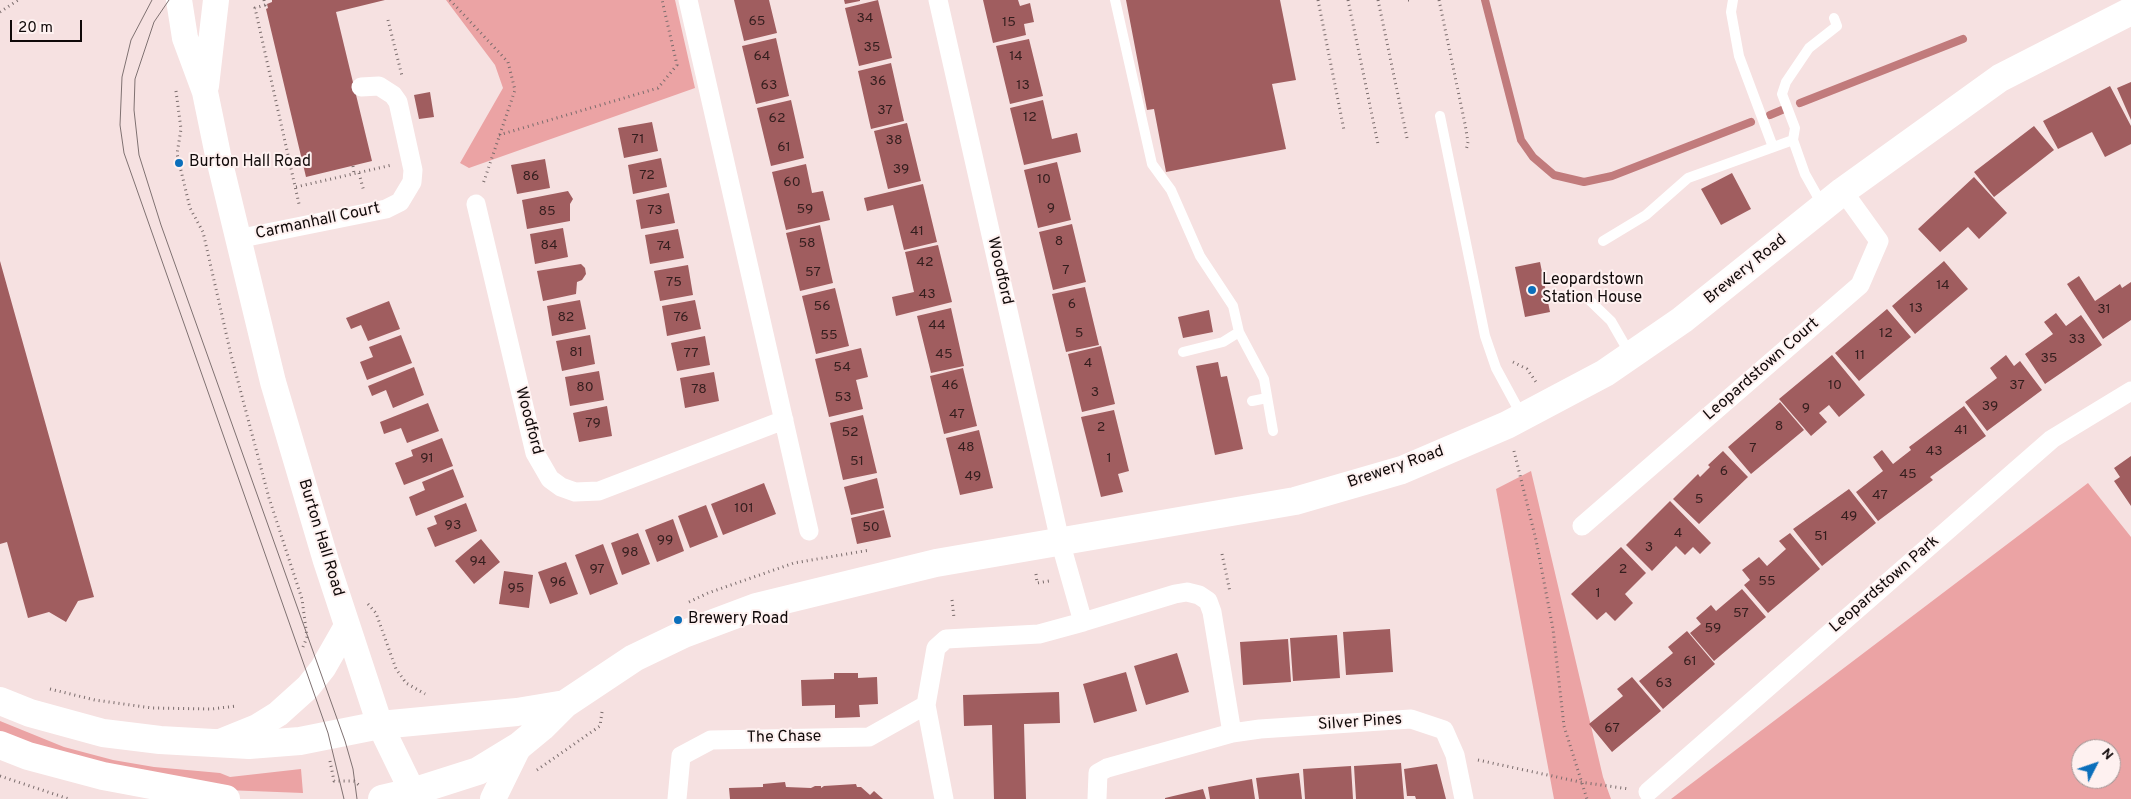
<!DOCTYPE html>
<html>
<head>
<meta charset="utf-8">
<style>
  body { margin:0 }
  #map { position:relative; width:2131px; height:799px; overflow:hidden; background:#f6e1e1; font-family:Overpass,sans-serif }
  canvas { display:block }
  .north { position:absolute; left:2071px; top:739px; width:50px; height:50px; box-sizing:border-box; background:#fef1f0; border:1px solid #9f9494; border-radius:50%; rotate:49deg; font-size:14px; font-weight:700; line-height:20px; text-align:center; color:#100909 }
  .north::after { content:''; display:block; margin:auto; width:18px; height:22px; background:#0b6fbb; clip-path:polygon(50% 0,100% 100%,50% 72%,0 100%) }
  .scale { position:absolute; left:10px; top:20px; width:72px; height:22px; box-sizing:border-box; border:2px solid #100909; border-top:0; padding-left:6px; font-size:15px; line-height:18px; white-space:nowrap; color:#100909; -webkit-text-stroke:4px #fef1f0; paint-order:stroke }
</style>
</head>
<body>
<div id="map">
<canvas width="2131" height="799"></canvas>
<div class="north">N</div>
<div class="scale">20 m</div>
</div>
<script>
const ctx = document.querySelector('canvas').getContext('2d');
ctx.lineJoin = 'round';
function fill(path, color) {
  ctx.fillStyle = color;
  ctx.fill(path, 'evenodd');
}
function poly(rows) {
  const path = new Path2D();
  for (const r of rows) {
    path.moveTo(r[0], r[1]);
    for (let i = 2; i < r.length; i += 2) path.lineTo(r[i], r[i + 1]);
  }
  return path;
}
function trace(path, color, width, dash) {
  ctx.strokeStyle = color;
  ctx.lineWidth = width;
  ctx.lineCap = dash ? 'butt' : 'round';
  ctx.setLineDash(dash || []);
  ctx.stroke(path);
}
function write(font, color, halo, rows, align = 'center') {
  ctx.font = font + ' Overpass,sans-serif';
  ctx.lineWidth = 4;
  ctx.setLineDash([]);
  ctx.textBaseline = 'middle';
  ctx.strokeStyle = halo;
  ctx.fillStyle = color;
  for (const [text, x, y, turn = 0] of rows) {
    ctx.save();
    ctx.translate(x, y);
    ctx.rotate((+turn || 0) * Math.PI / 180);
    ctx.textAlign = isNaN(turn) ? turn : align;
    if (halo) ctx.strokeText(text, 0, 0);
    ctx.fillText(text, 0, 0);
    ctx.restore();
  }
}
fill(poly([
  [446,0,675,0,695,88,469,168,460,163,503,88,495,65],
  [1531,471,1603,777,1611,799,1554,799,1496,489],
  [2088,483,2131,537,2131,799,1671,799],
  [2081,749,2111,749,2111,779,2081,779],
  [0,721,64,747,113,760,154,767,220,773,230,777,301,769,303,793,225,790,87,762,0,733]
]), '#eba3a4');
trace(poly([
  [1485,0,1521,140,1533,157,1554,175,1584,182,1612,176,1751,122],
  [1800,103,1963,39],
  [1770,115,1782,110]
]), '#c17b7c', 8);
fill(poly([
  [272,0,385,0,336,12,372,161,306,177,266,9,268,8,267,4,272,2],
  [734,0,769,0,777,33,744,41],
  [844,0,860,0,860,1,845,4],
  [878,0,892,58,859,66,845,8],
  [983,0,1018,0,1020,6,1030,3,1034,22,1024,24,1026,35,993,43],
  [1126,0,1280,0,1296,80,1272,84,1286,149,1166,172,1154,109,1147,110],
  [776,38,789,96,756,104,742,46],
  [1029,39,1043,96,1010,104,996,46],
  [891,63,904,121,871,129,858,71],
  [2131,82,2131,120,2117,88],
  [2110,86,2131,126,2131,144,2105,157,2092,132,2058,149,2043,121],
  [430,92,434,117,419,119,414,95],
  [791,100,804,158,771,166,757,108],
  [1043,100,1052,139,1077,133,1081,152,1024,165,1010,108],
  [652,122,658,151,624,158,618,128],
  [907,123,921,181,888,189,874,131],
  [2034,126,2054,150,1994,197,1974,172],
  [661,158,667,187,633,194,628,165],
  [545,159,550,188,517,194,511,165],
  [1057,162,1071,220,1038,228,1024,170],
  [806,164,812,193,823,191,830,220,786,230,772,172],
  [1732,173,1751,209,1721,225,1701,189],
  [1974,177,2007,213,1979,239,1968,227,1940,252,1918,229],
  [923,184,937,242,904,250,893,205,867,211,864,198],
  [568,191,573,199,570,204,570,221,527,229,522,200],
  [669,193,675,223,641,229,636,200],
  [1072,224,1086,282,1053,290,1039,232],
  [820,225,833,283,800,291,786,233],
  [563,228,568,257,535,264,530,234],
  [678,229,684,258,650,264,645,235],
  [938,245,952,302,896,316,892,297,914,292,905,252],
  [0,261,94,597,78,601,66,622,49,612,28,618,7,542,0,544],
  [1944,261,1968,289,1915,334,1892,306],
  [1540,262,1550,312,1525,317,1515,267],
  [581,264,585,268,586,274,582,280,577,282,576,294,543,301,537,271],
  [688,265,693,295,660,301,654,271],
  [2079,276,2095,301,2120,284,2122,288,2131,282,2131,320,2103,339,2067,284],
  [1085,287,1099,345,1066,352,1052,294],
  [835,288,849,346,816,354,802,296],
  [580,300,586,329,552,336,547,306],
  [695,300,701,329,667,336,662,306],
  [389,301,400,329,368,341,361,325,351,329,346,318],
  [951,308,964,366,931,373,917,316],
  [1887,309,1911,337,1859,381,1835,353],
  [1209,310,1213,332,1183,338,1178,317],
  [2056,313,2066,326,2081,315,2102,345,2045,384,2025,354,2053,334,2044,322],
  [401,335,412,363,367,380,360,362,373,357,369,347],
  [590,335,595,364,562,371,556,341],
  [705,336,710,365,677,371,671,343],
  [1101,346,1115,404,1082,412,1068,354],
  [861,348,868,377,856,380,863,409,829,417,815,359],
  [1832,355,1865,395,1839,417,1829,405,1819,413,1827,422,1811,436,1779,399],
  [2006,355,2014,366,2020,361,2042,390,1987,431,1965,402,1997,378,1990,368],
  [1218,362,1221,377,1227,376,1243,449,1215,455,1196,366],
  [414,367,424,395,393,408,386,390,372,396,368,386],
  [963,368,977,426,944,434,930,376],
  [599,371,604,400,570,406,565,377],
  [714,372,719,401,685,408,680,378],
  [1780,402,1804,430,1751,474,1728,447],
  [428,403,439,431,407,443,401,428,384,434,380,422],
  [607,406,612,436,579,442,573,413],
  [1964,406,1986,436,1930,477,1933,480,1878,521,1856,492,1883,471,1873,457,1882,450,1893,464,1911,450,1909,447],
  [1114,410,1129,471,1118,474,1123,492,1101,497,1081,417],
  [863,415,877,473,843,480,830,423],
  [979,430,993,488,960,495,946,438],
  [442,438,453,466,404,485,395,463,413,456,411,450],
  [1723,451,1748,477,1699,524,1673,499,1698,474,1700,477,1710,467,1708,465],
  [2131,456,2131,506,2114,481,2120,477,2114,468],
  [453,469,464,497,416,516,409,497,425,490,422,482],
  [877,478,884,508,851,515,844,487],
  [764,483,776,514,723,535,711,504],
  [1849,489,1876,523,1822,566,1793,529],
  [1670,501,1711,543,1700,554,1693,547,1685,555,1676,546,1652,571,1626,545],
  [466,503,477,531,435,547,427,528,437,524,434,516],
  [706,505,718,537,690,548,678,516],
  [884,510,891,537,857,544,851,518],
  [673,519,684,551,657,562,645,530],
  [638,533,650,564,622,575,611,543],
  [1790,533,1820,569,1768,613,1744,585,1750,580,1742,570,1759,557,1767,566,1786,549,1779,541],
  [481,539,500,562,474,584,455,561],
  [603,544,618,584,590,595,575,555],
  [1621,547,1646,573,1625,594,1633,603,1615,621,1606,612,1597,620,1571,594],
  [566,562,578,594,550,604,538,572],
  [504,571,533,575,529,608,499,604],
  [1742,589,1766,617,1714,661,1690,633,1701,624,1696,618,1711,605,1716,611],
  [1390,629,1393,672,1346,675,1343,632],
  [1687,631,1715,664,1663,709,1639,681,1673,653,1668,647],
  [1337,635,1340,678,1293,681,1290,638],
  [1288,639,1291,682,1243,685,1240,642],
  [1177,653,1189,692,1146,705,1134,666],
  [1126,672,1137,711,1094,723,1083,684],
  [834,673,858,673,858,678,877,677,878,704,859,705,860,717,835,718,835,705,802,706,801,680,834,679],
  [1632,677,1661,711,1612,752,1589,724,1623,696,1617,689],
  [1059,692,1060,723,1024,724,1026,799,994,799,992,725,964,726,963,695],
  [1401,763,1404,799,1356,799,1354,766],
  [1437,764,1446,799,1416,799,1415,796,1407,796,1404,769],
  [1351,766,1353,799,1305,799,1303,769],
  [1299,773,1302,799,1259,799,1256,778],
  [1252,779,1255,799,1210,799,1208,787],
  [785,782,786,787,811,788,815,786,821,786,821,788,824,786,856,784,857,787,861,787,870,795,874,791,883,799,730,799,729,788,763,787,763,784],
  [1203,789,1206,799,1165,799,1165,798]
]), '#a05d5f');
trace(poly([
  [264,0,265,5,255,8,299,204],
  [450,0,508,62,515,90,483,184],
  [1318,0,1344,130],
  [1348,0,1378,144],
  [1378,0,1407,138],
  [1408,0,1410,0],
  [1439,0,1465,124,1468,142,1466,151],
  [0,12,18,0],
  [388,20,402,76],
  [176,91,181,129,177,154,190,208,203,232,231,355,269,498,302,599,307,637,303,647],
  [499,135,658,88,677,65,662,0],
  [353,166,354,174],
  [359,173,364,192],
  [296,187,392,165],
  [1513,362,1527,369,1536,382],
  [1514,451,1536,540,1553,629,1564,726,1587,799],
  [1222,554,1230,592],
  [1036,574,1037,583,1049,581],
  [952,600,954,618],
  [689,602,708,593,794,563,870,550],
  [368,604,376,613,396,669,406,683,425,694],
  [50,689,95,700,152,708,211,709,237,706],
  [1478,760,1580,782,1629,789],
  [330,761,334,781,354,781,360,786],
  [537,770,600,726,602,712],
  [0,776,69,799]
]), '#7a6c6c', 3, [1, 4]);
trace(poly([
  [1115,0,1152,164,1171,190,1200,256,1233,306,1239,332,1264,379,1273,431],
  [1733,0,1731,12,1739,56,1773,147],
  [1440,116,1485,336,1496,368,1522,416],
  [1793,140,1795,128,1782,94,1786,82,1809,48,1837,26,1834,18],
  [1603,241,1646,215,1688,178,1793,140,1805,174,1823,206],
  [1556,296,1585,296,1611,321,1630,354],
  [1183,352,1223,342,1239,332],
  [1252,401,1267,398]
]), '#fff', 10);
trace(poly([
  [688,0,809,531],
  [938,0,1060,541,1083,622,1039,634,946,639,936,648,926,705,944,799],
  [476,204,535,453,550,479,561,487,575,492,599,491,784,420],
  [237,239,386,209,400,202,412,182,413,170,398,102,393,95,379,86,361,87],
  [1582,526,1860,285,1879,241,1843,191],
  [1083,622,1175,594,1187,592,1199,595,1208,601,1212,612,1232,733,1107,768,1098,773,1097,799],
  [1232,733,1260,729,1411,719,1444,730,1455,755,1464,799],
  [1648,792,2052,439,2131,391],
  [677,799,681,756,711,740,869,737,926,705]
]), '#fff', 19);
trace(poly([
  [179,0,185,38,205,92,218,155,273,382,326,561,380,725,416,799],
  [206,86,216,0],
  [215,744,257,727,278,714,308,687,323,668,347,626],
  [493,799,519,746]
]), '#fff', 26);
trace(poly([
  [0,701,30,713,103,733,160,740,249,745,300,741,380,725,517,712,565,704],
  [0,745,28,756,103,776,226,799],
  [382,799,412,792,478,771,519,746,542,727,565,704,634,658,684,634,756,607,936,563,1295,501,1402,470,1507,425,1605,373,1682,320,1843,191,2000,78,2131,11]
]), '#fff', 28);
trace(poly([
  [152,0,131,40,122,77,120,125,124,153,328,733,344,799],
  [169,0,154,22,135,79,134,110,139,155,161,225,345,741,353,769,357,799]
]), '#7f7171', 1);
for (const [x, y, r, color] of [
  [179,163,5,"#0b6fbb"],
  [1532,290,5,"#0b6fbb"],
  [678,620,5,"#0b6fbb"]
]) {
  const dot = new Path2D();
  dot.arc(x, y, r, 0, 2 * Math.PI);
  ctx.fillStyle = color;
  ctx.fill(dot);
  trace(dot, '#fef1f0', 2);
}
write('14px', '#341e1e', null, [
  ["34",865,19],
  ["65",757,22],
  ["15",1009,23],
  ["35",872,48],
  ["64",762,57],
  ["14",1016,57],
  ["36",878,82],
  ["63",769,86],
  ["13",1023,86],
  ["37",885,111],
  ["12",1030,118],
  ["62",777,119],
  ["71",638,140],
  ["38",894,141],
  ["61",784,148],
  ["39",901,170],
  ["72",647,176],
  ["86",531,177],
  ["10",1044,180],
  ["60",792,183],
  ["9",1051,209],
  ["59",805,210],
  ["73",655,211],
  ["85",547,212],
  ["41",917,232],
  ["8",1059,242],
  ["58",807,244],
  ["84",549,246],
  ["74",664,247],
  ["42",925,263],
  ["7",1066,271],
  ["57",813,273],
  ["75",674,283],
  ["14",1943,286],
  ["43",927,295],
  ["6",1072,305],
  ["56",822,307],
  ["13",1916,309],
  ["31",2104,310],
  ["82",566,318],
  ["76",681,318],
  ["44",937,326],
  ["5",1079,334],
  ["12",1886,334],
  ["55",829,336],
  ["33",2077,340],
  ["81",576,353],
  ["77",691,354],
  ["45",944,355],
  ["11",1860,356],
  ["35",2049,359],
  ["4",1088,364],
  ["54",842,368],
  ["46",950,386],
  ["10",1835,386],
  ["37",2017,386],
  ["80",585,388],
  ["78",699,390],
  ["3",1095,393],
  ["53",843,398],
  ["39",1990,407],
  ["9",1806,409],
  ["47",957,415],
  ["79",593,424],
  ["8",1779,427],
  ["2",1101,428],
  ["41",1961,431],
  ["52",850,433],
  ["48",966,448],
  ["7",1753,449],
  ["43",1934,452],
  ["91",427,459],
  ["1",1109,459],
  ["51",857,462],
  ["6",1724,472],
  ["45",1908,475],
  ["49",973,477],
  ["47",1880,496],
  ["5",1699,500],
  ["101",744,509],
  ["49",1849,517],
  ["93",453,526],
  ["50",871,528],
  ["4",1678,534],
  ["51",1821,537],
  ["99",665,541],
  ["3",1649,548],
  ["98",630,553],
  ["94",478,562],
  ["97",597,570],
  ["2",1623,570],
  ["55",1767,582],
  ["96",558,583],
  ["95",516,589],
  ["1",1598,594],
  ["57",1741,614],
  ["59",1713,629],
  ["61",1690,662],
  ["63",1664,684],
  ["67",1612,729]
]);
write('16px', '#100909', '#fef1f0', [
  ["Burton Hall Road",189,163],
  ["Leopardstown",1542,281],
  ["Station House",1542,299],
  ["Brewery Road",688,620]
], 'left');
write('16px', '#100909', '#fef1f0', [
  ["Carmanhall Court",318,222,-12],
  ["Brewery Road",1746,270,-39],
  ["Woodford",999,271,77],
  ["Leopardstown Court",1762,370,-41],
  ["Woodford",528,421,75],
  ["Brewery Road",1396,468,-19],
  ["Burton Hall Road",320,538,73],
  ["Leopardstown Park",1885,585,-41],
  ["Silver Pines",1360,723,-4],
  ["The Chase",784,738,-1]
]);
</script>
</body>
</html>
